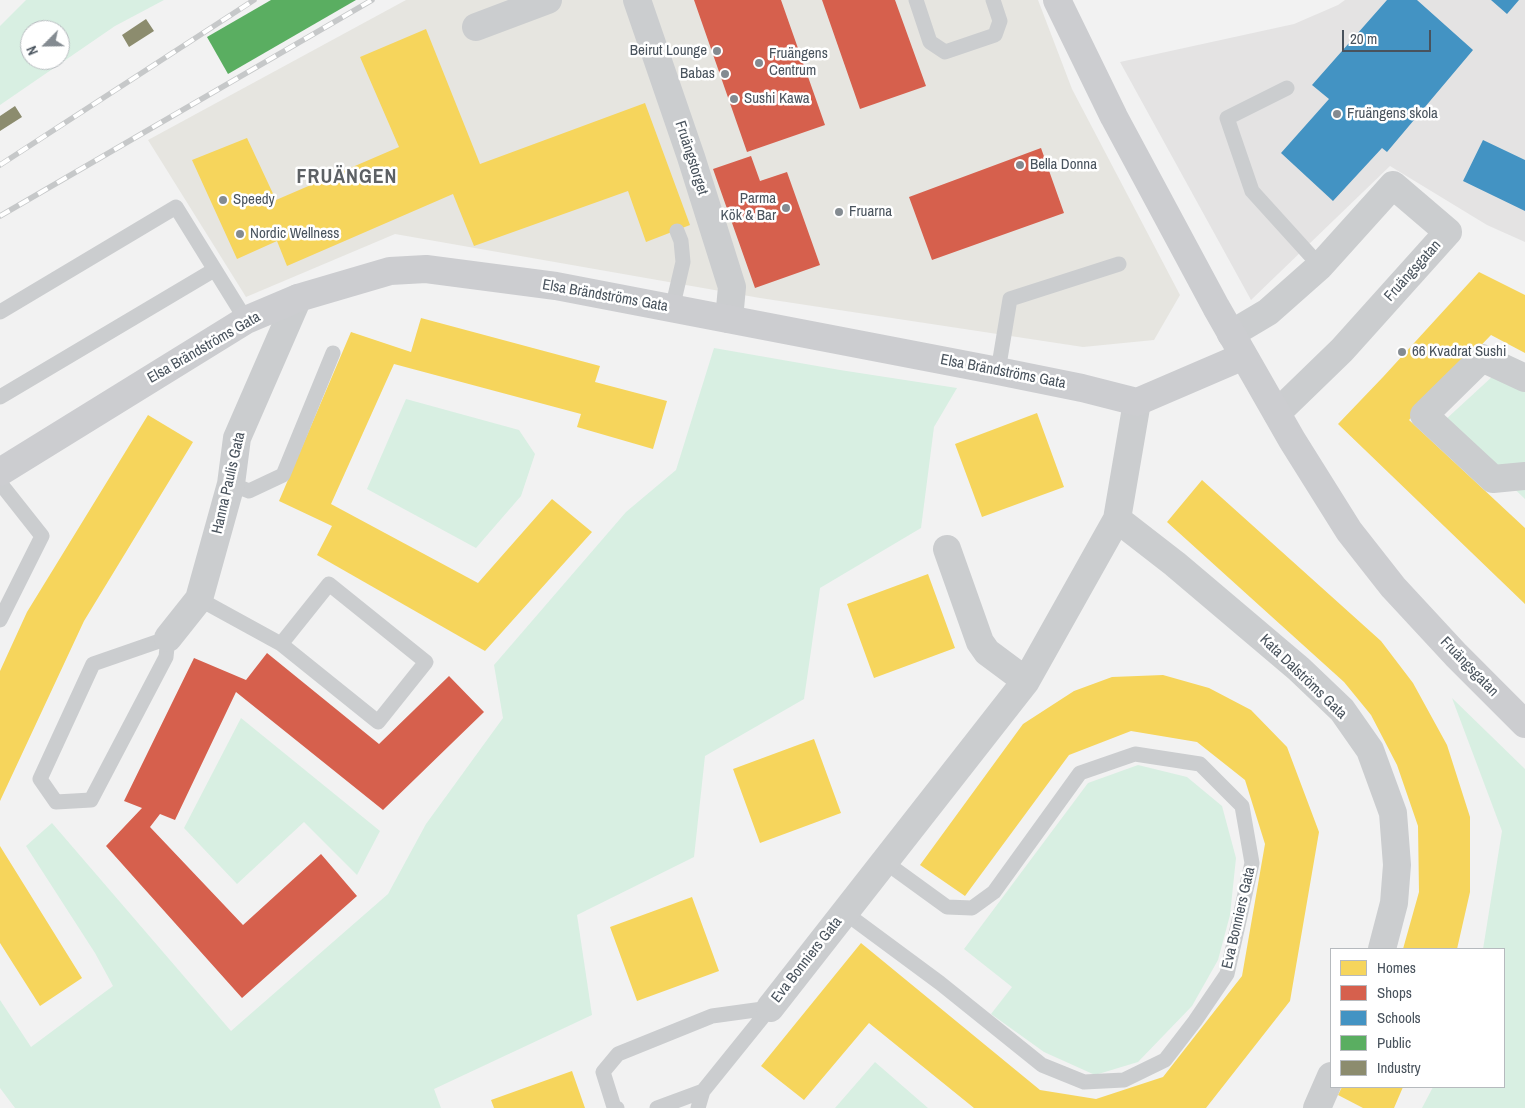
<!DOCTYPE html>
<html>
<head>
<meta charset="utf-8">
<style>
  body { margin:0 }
  #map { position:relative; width:1525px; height:1108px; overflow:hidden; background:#f2f2f2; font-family:"Archivo Narrow",sans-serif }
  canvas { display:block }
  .legend { position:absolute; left:1330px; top:948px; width:175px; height:140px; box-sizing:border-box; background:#fff; border:1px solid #b6babe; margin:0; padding:6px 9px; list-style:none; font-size:15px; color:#49535d }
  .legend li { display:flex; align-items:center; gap:10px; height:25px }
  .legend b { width:25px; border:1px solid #b6babe }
  .north { position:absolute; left:20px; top:20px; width:50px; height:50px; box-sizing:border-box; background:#fff; border:1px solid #b6babe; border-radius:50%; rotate:247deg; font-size:14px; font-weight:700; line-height:20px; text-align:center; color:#49535d }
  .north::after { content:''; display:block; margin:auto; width:18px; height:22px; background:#848b91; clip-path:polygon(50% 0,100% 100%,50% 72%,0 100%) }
  .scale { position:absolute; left:1342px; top:30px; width:89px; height:22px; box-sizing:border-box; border:2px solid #49535d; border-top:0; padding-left:6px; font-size:15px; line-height:18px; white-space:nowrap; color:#49535d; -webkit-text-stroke:4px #fff; paint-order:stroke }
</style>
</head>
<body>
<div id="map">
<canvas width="1525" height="1108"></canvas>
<ul class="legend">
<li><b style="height:14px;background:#f6d55c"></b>Homes</li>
<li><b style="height:14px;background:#d6604d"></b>Shops</li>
<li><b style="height:14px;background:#4393c3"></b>Schools</li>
<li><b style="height:14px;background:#5aae61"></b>Public</li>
<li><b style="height:14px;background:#8c8c6e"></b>Industry</li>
</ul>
<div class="north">N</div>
<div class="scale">20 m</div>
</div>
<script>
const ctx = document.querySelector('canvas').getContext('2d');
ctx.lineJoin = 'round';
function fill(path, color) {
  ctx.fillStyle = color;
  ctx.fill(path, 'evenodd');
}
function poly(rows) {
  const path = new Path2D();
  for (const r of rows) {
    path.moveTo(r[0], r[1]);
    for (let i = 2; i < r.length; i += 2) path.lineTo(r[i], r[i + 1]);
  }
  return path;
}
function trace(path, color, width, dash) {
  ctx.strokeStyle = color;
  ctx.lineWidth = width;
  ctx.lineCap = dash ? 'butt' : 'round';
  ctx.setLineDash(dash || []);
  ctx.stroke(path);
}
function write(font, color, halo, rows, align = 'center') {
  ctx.font = font + ' "Archivo Narrow",sans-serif';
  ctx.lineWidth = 5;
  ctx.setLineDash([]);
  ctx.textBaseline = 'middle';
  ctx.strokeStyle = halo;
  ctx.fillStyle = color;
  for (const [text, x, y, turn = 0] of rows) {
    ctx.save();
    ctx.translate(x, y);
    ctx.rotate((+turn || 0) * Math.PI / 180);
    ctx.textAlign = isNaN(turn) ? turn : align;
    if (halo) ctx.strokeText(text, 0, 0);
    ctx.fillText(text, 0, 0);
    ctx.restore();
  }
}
fill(poly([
  [406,0,1038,0,1072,89,1180,295,1154,340,1083,347,760,298,395,234,246,297,148,140]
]), '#e6e5e0');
fill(poly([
  [1345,0,1525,0,1525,242,1487,225,1390,166,1251,300,1120,62,1294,24,1338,5]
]), '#e4e3e3');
fill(poly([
  [26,0,164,0,115,26,0,105,0,26],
  [30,30,60,30,60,60,30,60],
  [714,348,840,370,957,388,934,427,921,528,820,588,804,699,705,756,694,857,577,915,592,1015,434,1089,441,1108,15,1108,0,1088,0,1000,31,1047,113,986,95,953,26,846,52,823,231,1031,388,894,426,824,503,718,494,665,626,512,676,470],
  [1494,375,1525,392,1525,499,1444,421],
  [406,399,519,430,535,454,521,496,476,548,367,489],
  [1452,698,1525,769,1525,1108,1422,1108,1433,1087,1504,1087,1504,949,1483,949,1502,831],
  [241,718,380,831,357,875,304,822,237,884,184,828],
  [1138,765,1187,777,1222,806,1236,858,1230,915,1218,960,1192,1006,1138,1062,1095,1075,1044,1052,991,1014,1012,987,964,949,1088,783],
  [875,1062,928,1108,835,1108]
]), '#d8efe2');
fill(poly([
  [426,29,480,164,645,103,690,225,646,242,628,191,474,246,453,194,287,266,277,241,237,259,192,160,247,138,276,200,399,147,360,57],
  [1479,272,1525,295,1525,353,1491,335,1409,420,1525,528,1525,604,1338,424,1383,377],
  [421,318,600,366,595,382,667,401,653,449,577,427,581,414,394,364,331,504,478,583,552,499,592,532,485,651,317,555,332,526,279,501,351,332,411,352],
  [1037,413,1064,487,982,517,955,444],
  [148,415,193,442,84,621,0,801,0,671,27,612],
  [1202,480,1381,641,1413,683,1447,745,1470,817,1470,892,1457,949,1403,949,1419,892,1418,826,1397,765,1371,715,1344,682,1167,522],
  [928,574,955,648,874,678,847,604],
  [1163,675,1209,688,1251,710,1287,747,1319,832,1290,1001,1206,1108,974,1108,869,1023,804,1100,761,1066,861,943,1040,1090,1096,1099,1163,1077,1242,976,1265,844,1245,780,1197,742,1131,731,1069,755,965,896,920,865,1023,724,1074,691,1112,677],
  [814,739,841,813,760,843,733,769],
  [0,846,82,978,40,1006,0,943],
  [692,897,719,971,637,1001,610,927],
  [572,1071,585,1108,494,1108,491,1100],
  [1342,1087,1403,1087,1394,1108,1363,1108,1338,1095]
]), '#f6d55c');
fill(poly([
  [694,0,781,0,825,125,747,152],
  [822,0,895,0,926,86,860,109],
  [1041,148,1064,213,932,260,909,197],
  [751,156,760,181,787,172,820,265,755,288,713,169],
  [267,653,379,744,449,676,484,712,383,810,236,692,175,820,160,814,150,827,243,925,321,854,357,896,242,998,106,846,142,808,124,801,194,658,246,680]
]), '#d6604d');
fill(poly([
  [1387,0,1417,0,1473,50,1387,152,1382,148,1333,201,1281,153,1329,99,1312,85],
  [1491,0,1519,0,1507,14],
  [1483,140,1525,160,1525,211,1463,181]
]), '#4393c3');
fill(poly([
  [271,0,356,0,228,74,207,37]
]), '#5aae61');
fill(poly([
  [146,19,154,31,129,47,122,35],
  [15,106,22,117,0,131,0,116]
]), '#8c8c6e');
trace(poly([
  [916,0,930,42,945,52,995,35,1000,21,993,0],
  [1287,88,1227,118,1252,191,1320,266],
  [672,309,683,262,681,241,677,231],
  [0,312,176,207,246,320],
  [998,371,1010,299,1119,264],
  [0,397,214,270],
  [0,483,42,536,0,620],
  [231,484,249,491,283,475,333,353],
  [199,599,281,644,378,722,426,662,329,584,281,644],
  [168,638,166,657,91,800,56,802,40,779,93,664,168,638],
  [844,912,940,983,1042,1065,1084,1082,1124,1080,1165,1060,1195,1021,1227,974,1252,863,1242,806,1200,764,1135,754,1080,773,994,892,972,908,947,907,885,862],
  [617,1108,614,1107,603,1072,618,1054,712,1016,770,1008],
  [657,1108,703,1091,770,1008],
  [698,1108,703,1091]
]), '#cbcdcf', 15);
trace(poly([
  [637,0,691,157,732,287,729,319],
  [476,27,548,0],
  [1231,334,1268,312,1320,266,1393,185,1448,232,1342,350,1277,413],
  [1525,378,1482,358,1424,415,1493,479,1525,476],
  [1117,519,1175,564,1299,669,1342,710,1370,750,1393,813,1397,865,1394,903,1382,949],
  [947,549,980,642,987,652,1026,681],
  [168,638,199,599,231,484,237,438,298,298],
  [770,1008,1026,681,1117,519,1137,402],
  [1317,1108,1331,1076]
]), '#cbcdcf', 28);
trace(poly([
  [1057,0,1114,117,1216,307,1292,440,1349,531,1393,587,1456,655,1525,724],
  [0,472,246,320,298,298,390,271,426,269,556,286,998,371,1082,388,1137,402,1244,356]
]), '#cccdd0', 28);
const rail = poly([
  [0,165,254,0],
  [0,216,372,0]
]);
trace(rail, '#c6c8c9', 5.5);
trace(rail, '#fff', 4, [11]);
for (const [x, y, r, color] of [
  [717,51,5,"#848b91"],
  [759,63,5,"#848b91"],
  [725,74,5,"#848b91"],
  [734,99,5,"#848b91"],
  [1337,114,5,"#848b91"],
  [1020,165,5,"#848b91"],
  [223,200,5,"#848b91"],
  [786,208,5,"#848b91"],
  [839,212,5,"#848b91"],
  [240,234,5,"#848b91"],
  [1402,352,5,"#848b91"]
]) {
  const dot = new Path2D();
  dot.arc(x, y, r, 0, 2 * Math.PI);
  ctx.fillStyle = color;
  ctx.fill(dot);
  trace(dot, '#fff', 2);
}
write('15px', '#49535d', '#fff', [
  ["Beirut Lounge",707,51,"right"],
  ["Fruängens",769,54],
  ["Centrum",769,71],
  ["Babas",715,74,"right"],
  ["Sushi Kawa",744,99],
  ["Fruängens skola",1347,114],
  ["Bella Donna",1030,165],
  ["Parma",776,199,"right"],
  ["Kök & Bar",776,216,"right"],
  ["Speedy",233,200],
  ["Fruarna",849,212],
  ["Nordic Wellness",250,234],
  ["66 Kvadrat Sushi",1412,352]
], 'left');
write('15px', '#49535d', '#fff', [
  ["Fruängstorget",691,158,72],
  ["Fruängsgatan",1413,271,-48],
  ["Elsa Brändströms Gata",605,296,10],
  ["Elsa Brändströms Gata",204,348,-30],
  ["Elsa Brändströms Gata",1003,372,11],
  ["Hanna Paulis Gata",229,483,-77],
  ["Fruängsgatan",1469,667,46],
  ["Kata Dalströms Gata",1303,677,44],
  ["Eva Bonniers Gata",1239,918,-77],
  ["Eva Bonniers Gata",807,960,-52]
]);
ctx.letterSpacing = '1px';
write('bold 20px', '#5d6165', '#fff', [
  ["FRUÄNGEN",347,178]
]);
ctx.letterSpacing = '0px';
</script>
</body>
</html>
